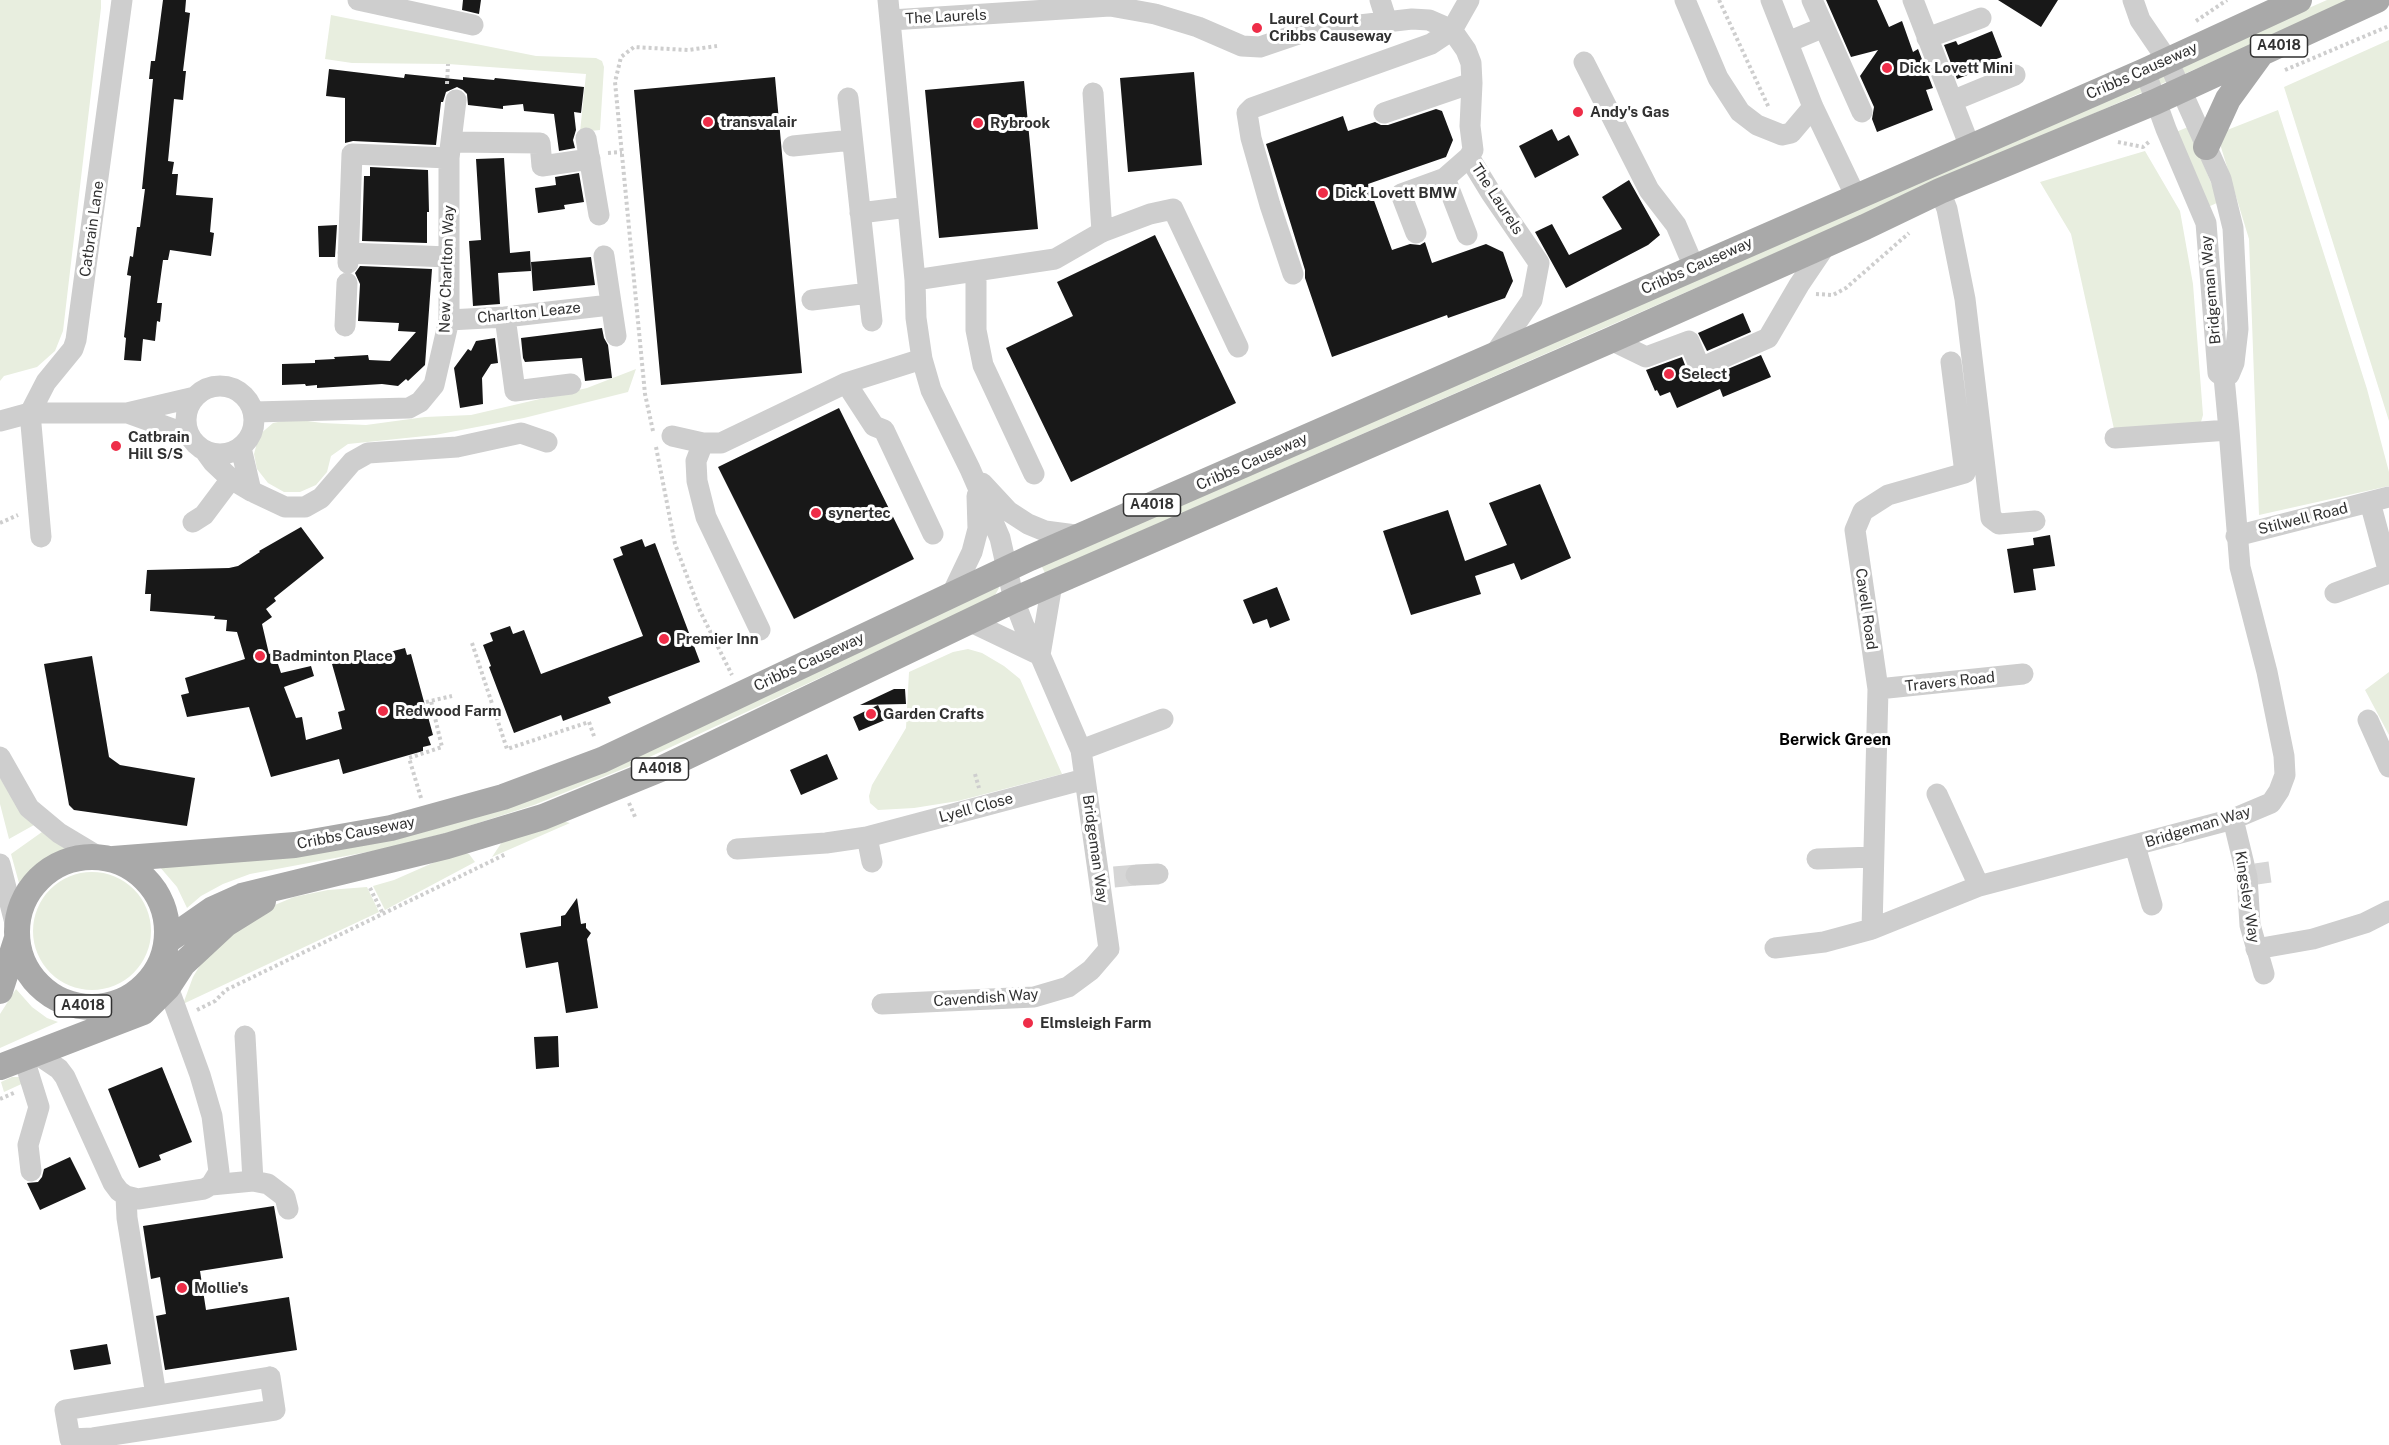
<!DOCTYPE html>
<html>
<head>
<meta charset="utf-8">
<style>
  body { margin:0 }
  canvas { display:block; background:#fff }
</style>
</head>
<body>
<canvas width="2389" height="1445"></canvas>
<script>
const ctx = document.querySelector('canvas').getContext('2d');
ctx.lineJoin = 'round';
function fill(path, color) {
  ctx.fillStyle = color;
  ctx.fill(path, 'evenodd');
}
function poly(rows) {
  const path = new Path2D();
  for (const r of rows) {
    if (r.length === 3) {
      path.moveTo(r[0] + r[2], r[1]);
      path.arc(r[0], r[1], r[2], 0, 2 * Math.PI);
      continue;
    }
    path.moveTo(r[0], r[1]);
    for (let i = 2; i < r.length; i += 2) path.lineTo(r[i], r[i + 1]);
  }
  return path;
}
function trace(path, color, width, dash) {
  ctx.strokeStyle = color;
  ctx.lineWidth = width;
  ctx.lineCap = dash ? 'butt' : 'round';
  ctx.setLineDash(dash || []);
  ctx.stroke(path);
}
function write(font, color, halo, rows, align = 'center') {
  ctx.font = font + ' "Public Sans",sans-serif';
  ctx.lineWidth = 6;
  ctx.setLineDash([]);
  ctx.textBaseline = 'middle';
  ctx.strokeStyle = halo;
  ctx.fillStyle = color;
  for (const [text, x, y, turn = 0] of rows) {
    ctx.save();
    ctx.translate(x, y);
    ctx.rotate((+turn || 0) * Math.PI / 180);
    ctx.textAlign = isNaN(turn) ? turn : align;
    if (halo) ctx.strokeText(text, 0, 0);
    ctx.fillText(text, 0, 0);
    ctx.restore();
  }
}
fill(poly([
  [0,0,101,0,101,8,63,331,55,351,37,367,4,376,0,381],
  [2327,0,2353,0,1045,573,1041,565],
  [331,15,536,56,596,58,602,61,604,67,600,130,580,132,586,74,448,64,352,63,325,59],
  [2389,40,2389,421,2284,87],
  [2278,110,2367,389,2389,472,2389,486,2259,515,2249,239,2217,134],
  [2188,127,2219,202,2208,207,2176,132],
  [2145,151,2180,211,2193,284,2203,415,2201,422,2114,429,2071,234,2040,182],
  [636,369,628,392,524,418,435,435,348,444,331,456,327,472,316,485,300,492,284,492,268,483,257,469,254,454,259,435,273,423,293,419,322,423,366,425,425,417,471,415,587,388],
  [997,584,999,588,994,597,628,767,534,805,450,832,378,850,250,874,223,884,201,896,187,908,177,887,159,866,263,860,345,847,397,835],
  [968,649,982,653,1004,666,1020,679,1062,774,958,801,914,808,878,810,870,803,869,796,872,785,906,728,909,672,953,652],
  [2389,672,2389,735,2365,690],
  [0,778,18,808,34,825,9,839,0,804],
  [558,820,570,823,492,857,504,839],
  [42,832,66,848,42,863,19,883,11,854],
  [460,851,469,854,475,862,385,910,373,886,394,880],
  [92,931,59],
  [367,887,379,912,183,1004,193,977,206,955,253,914,294,897,328,890],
  [16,989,32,1007,47,1018,58,1022,0,1048,0,1014],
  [12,1077,21,1077,28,1081,4,1092,1,1082]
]), '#e8eedf');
fill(poly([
  [163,0,186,0,185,12,190,13,183,71,186,71,183,100,174,99,168,161,174,162,172,174,178,174,176,195,213,198,210,232,214,233,211,256,170,250,168,260,163,260,157,303,162,303,160,322,157,321,155,341,143,339,141,361,124,360,126,338,124,337,131,276,127,275,130,256,133,257,137,227,140,227,145,189,142,189,153,79,149,79,151,61,155,61],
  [463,0,481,0,479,14,462,10],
  [1826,0,1877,0,1889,27,1902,21,1913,52,1918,49,1933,88,1926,90,1933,110,1877,132,1872,119,1874,107,1860,76,1878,50,1851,57],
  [1998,0,2058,0,2041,27],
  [1992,31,2002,57,1969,69,1970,74,1957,79,1944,45,1956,41,1958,45],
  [329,69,404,78,405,74,463,80,463,77,494,80,495,78,584,87,581,113,574,112,576,130,573,140,575,148,559,151,554,114,524,111,523,104,503,106,503,109,468,105,467,94,463,90,457,87,446,92,443,102,441,102,436,145,353,141,345,143,345,98,326,96],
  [1194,72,1202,165,1128,172,1120,78],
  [775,77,802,373,661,385,634,90],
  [1024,81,1038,229,939,238,925,90],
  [1436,109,1442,111,1453,140,1446,157,1368,184,1392,250,1410,244,1420,245,1425,242,1432,263,1486,244,1503,252,1513,281,1505,298,1448,318,1447,315,1332,357,1305,278,1305,270,1266,144,1343,116,1348,131,1375,122,1381,125,1388,125],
  [1552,129,1558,141,1569,135,1579,155,1535,178,1519,146],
  [504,158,510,253,530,251,531,271,498,273,500,304,473,306,469,241,481,240,476,159],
  [370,167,428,170,429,212,427,212,427,243,362,241,364,176,370,176],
  [579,173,584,202,564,205,565,209,538,213,535,188,556,185,555,177],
  [1629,180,1660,235,1648,245,1566,288,1535,232,1552,224,1569,255,1622,229,1602,197],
  [337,225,335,257,319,257,318,226],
  [1155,235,1236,403,1071,482,1006,348,1073,316,1057,282],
  [591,257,595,285,533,291,531,262],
  [360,266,432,269,425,365,408,381,406,379,398,386,382,384,317,388,317,385,306,386,305,384,282,385,282,364,315,363,315,360,335,359,334,357,368,355,369,360,390,361,416,332,398,331,399,323,358,321,360,284,355,273],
  [1743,313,1751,332,1707,351,1698,333],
  [602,328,604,338,608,345,612,378,585,381,582,358,525,362,523,358,521,338],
  [495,338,498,363,491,364,482,378,483,404,460,408,454,368,468,349,471,351,476,341],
  [1761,355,1771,377,1723,397,1720,389,1677,408,1670,392,1660,396,1657,390,1655,391,1646,370,1682,357,1688,373,1693,378,1699,381],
  [839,408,914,559,794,619,718,467],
  [1540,484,1571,558,1521,580,1514,563,1475,576,1481,594,1411,615,1383,531,1448,510,1465,561,1507,545,1489,503],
  [301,527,324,558,274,598,276,601,266,609,272,617,262,624,269,654,274,652,281,673,311,666,314,676,284,687,296,718,302,717,306,740,342,729,338,712,345,710,332,664,374,653,374,656,405,648,407,655,411,654,433,735,428,737,431,745,423,747,423,751,343,774,339,759,271,777,249,707,187,717,181,695,189,693,185,678,245,659,237,632,226,631,227,620,214,619,215,616,150,611,151,594,145,594,147,570,229,568,238,566,260,552,259,551],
  [2050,535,2055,566,2033,569,2036,590,2014,593,2007,549,2034,545,2033,538],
  [642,539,645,547,655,543,700,662,608,697,611,703,563,721,561,715,514,733,489,667,491,666,483,645,493,641,490,633,510,626,513,634,524,630,541,674,643,636,613,559,623,555,620,547],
  [1277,587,1290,620,1270,628,1267,619,1253,624,1243,600],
  [92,656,109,757,120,765,195,778,187,826,74,810,69,805,44,664],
  [894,689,905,689,906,704,860,705],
  [878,705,885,720,859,731,853,717],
  [827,754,838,779,801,795,790,770],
  [577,898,581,924,586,923,586,928,591,933,587,939,598,1008,566,1013,558,962,526,968,520,933,561,926,561,916,565,915],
  [558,1036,559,1067,536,1069,534,1037],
  [162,1067,192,1142,159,1155,161,1160,139,1168,108,1089],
  [70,1157,86,1189,40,1210,27,1183,38,1182,42,1177,44,1169],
  [274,1206,283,1258,200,1271,206,1310,289,1297,297,1350,165,1370,156,1316,166,1314,160,1277,151,1279,143,1226],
  [107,1344,111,1364,74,1370,70,1350]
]), '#181818');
trace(poly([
  [2256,874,2270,872],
  [1114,877,1136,875]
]), '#d6d6d6', 21, [21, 10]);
trace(poly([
  [1719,0,1769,108],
  [2196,21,2227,0],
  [2285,70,2389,26],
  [447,84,448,64],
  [2118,142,2143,147,2150,141],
  [608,153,622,152],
  [1816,294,1833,295,1846,288,1909,233],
  [653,431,645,394,615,82,621,57,634,47,688,50,717,46],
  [656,447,675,544,700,611,732,675],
  [0,523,18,515],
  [472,643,507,749,589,722,595,739],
  [426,702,452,696],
  [975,774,979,788],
  [421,798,409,758,442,747,431,701],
  [629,803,636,819],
  [370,888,383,914],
  [197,1010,215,1001,226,990,506,854],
  [0,1099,16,1092]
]), '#cecece', 4, [3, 3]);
trace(poly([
  [358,0,473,25],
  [1380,0,1387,22],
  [1685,0,1718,78,1740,112,1757,125,1782,135,1791,133,1813,107],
  [1771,0,1813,107,1856,197],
  [1812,0,1862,112],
  [1913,0,1970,147],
  [2133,0,2140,20,2168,61,2221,179,2233,228,2238,329,2234,363,2229,375,2224,377],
  [891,20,1110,6,1155,14,1198,27,1242,46,1260,47,1307,31,1412,19,1429,20,1452,30,1466,50,1471,63,1472,83,1470,126,1473,150,1469,157,1445,178,1401,194,1416,233],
  [1927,38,1981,18],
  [1788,42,1824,27],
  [1584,62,1649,190,1676,225,1694,267],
  [1093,93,1102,232],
  [848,98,872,321],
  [1952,101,2015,75],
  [1384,113,1472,83],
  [586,138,599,215],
  [451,142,540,143,542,166,590,159],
  [793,146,852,140],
  [1469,157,1491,193,1539,263,1532,300,1494,355],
  [1445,178,1467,235],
  [1940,191,1947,209,1965,299,1991,518,1999,524,2035,521],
  [860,213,908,207],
  [348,253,448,257],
  [604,256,616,336],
  [348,263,352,154,449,158],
  [976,272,976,330,983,365,1034,474],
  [1293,274,1270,205,1251,138,1247,113,1252,108,1431,44,1452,30,1469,0],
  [915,280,1055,259,1102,232,1150,214,1173,209,1238,347],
  [812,300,869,293],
  [505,317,515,391,571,384],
  [449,320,505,317,610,305],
  [345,326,347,283],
  [1611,340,1646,357,1689,341,1700,368,1768,338,1799,285,1826,245],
  [846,383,874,426,884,430,933,534],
  [220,420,34],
  [254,412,409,408,420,402,434,385,449,320,449,158,456,100],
  [30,413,46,382,73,349,76,340,122,0],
  [30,413,41,537],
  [128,413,189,435],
  [0,421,30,413,127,413,195,397],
  [672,436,703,443,721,443,846,383,922,359],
  [2115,438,2229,430],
  [703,443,696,461,697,481,706,517,760,630],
  [241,448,251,491],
  [205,451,213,462,231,479,251,491,285,507,305,507,321,498,352,462,368,453,457,447,521,433,547,442],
  [982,483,1008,511,1028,524,1045,531,1083,536],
  [193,522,204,515,231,479],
  [2236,536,2389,497],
  [2335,593,2389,573,2370,502],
  [951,596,972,552,978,529,977,496],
  [971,622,1040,655],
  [1040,655,1052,584],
  [1878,689,2023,674],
  [2368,720,2389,767],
  [1081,750,1163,719],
  [0,757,29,808,59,833,99,857],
  [1937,794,1979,886],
  [2233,819,2247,877,2250,925,2264,974],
  [867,837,872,862],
  [2135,846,2152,905],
  [737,849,826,843,867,837,1085,779],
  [1817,859,1873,857],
  [0,864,16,927],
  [1136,875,1158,874],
  [1872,929,1878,689,1855,530,1863,511,1888,495,1965,473,1951,362],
  [1775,948,1824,942,1872,929,1979,886,2233,819,2271,803,2279,791,2285,775,2284,756,2267,672,2240,567,2229,430,2224,377,2218,373,2206,223,2166,129,2145,71],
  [2256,949,2313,939,2365,923,2389,911],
  [882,1004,1034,997,1068,987,1091,970,1109,949,1081,750,1040,655,1024,626,1014,600,1000,538,970,469,931,390,922,359,916,318,915,280,888,0],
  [245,1036,253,1181],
  [37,1054,59,1069,65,1077,113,1183,119,1191,126,1196,138,1199,204,1189,211,1185,219,1172,212,1116,200,1075,168,987],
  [24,1059,39,1107,28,1145,31,1171],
  [211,1185,253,1181,268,1184,285,1197,288,1209],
  [126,1196,127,1218,156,1395],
  [270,1377,275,1410,93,1438,70,1439,65,1410,270,1377]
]), '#cecece', 21);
trace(poly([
  [2206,147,2228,99,2260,55],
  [92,932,75],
  [113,859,295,845,391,828,503,797,602,760,1030,558,2145,71,2299,0],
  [167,941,213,909,242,896,447,846,543,817,663,768,1014,600,1611,340,1865,227,1940,191,2155,102,2377,0],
  [0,991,17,938],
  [0,1067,143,1012,168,987,183,964,226,924,263,901]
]), '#a9a9a9', 26);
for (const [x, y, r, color] of [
  [1257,28,6,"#ee2d48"],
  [1887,68,6,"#ee2d48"],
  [1578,112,6,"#ee2d48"],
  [708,122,6,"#ee2d48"],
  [978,123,6,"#ee2d48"],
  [1323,193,6,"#ee2d48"],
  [1669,374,6,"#ee2d48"],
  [116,446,6,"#ee2d48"],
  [816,513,6,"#ee2d48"],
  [664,639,6,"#ee2d48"],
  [260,656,6,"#ee2d48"],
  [383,711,6,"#ee2d48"],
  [871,714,6,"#ee2d48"],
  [1028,1023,6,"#ee2d48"],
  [182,1288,6,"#ee2d48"]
]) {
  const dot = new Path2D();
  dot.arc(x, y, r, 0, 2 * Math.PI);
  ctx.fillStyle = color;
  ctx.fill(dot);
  trace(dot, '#fff', 2);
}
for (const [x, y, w] of [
  [2279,46,57],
  [1152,505,57],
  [660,769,57],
  [83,1006,57]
]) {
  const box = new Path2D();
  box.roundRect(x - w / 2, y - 11, w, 22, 4.5);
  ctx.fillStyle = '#fff';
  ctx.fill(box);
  trace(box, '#313131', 1.5);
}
write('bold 14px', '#313131', null, [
  ["A4018",2279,46],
  ["A4018",1152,505],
  ["A4018",660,769],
  ["A4018",83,1006]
]);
write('15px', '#313131', '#fff', [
  ["The Laurels",946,17,-3],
  ["Cribbs Causeway",2142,71,-24],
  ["The Laurels",1497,199,57],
  ["Catbrain Lane",92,229,-82],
  ["Cribbs Causeway",1697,266,-24],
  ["New Charlton Way",447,269,-88],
  ["Bridgeman Way",2211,290,-95],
  ["Charlton Leaze",529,313,-6],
  ["Cribbs Causeway",1252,462,-24],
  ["Stilwell Road",2303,519,-14],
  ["Cavell Road",1866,609,82],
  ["Cribbs Causeway",809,662,-25],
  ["Travers Road",1950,682,-6],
  ["Lyell Close",976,808,-15],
  ["Bridgeman Way",2198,827,-17],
  ["Cribbs Causeway",356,833,-11],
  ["Bridgeman Way",1095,849,82],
  ["Kingsley Way",2247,897,81],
  ["Cavendish Way",986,998,-4]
]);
write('bold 15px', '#313131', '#fff', [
  ["Laurel Court",1269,19],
  ["Cribbs Causeway",1269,36],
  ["Dick Lovett Mini",1899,68],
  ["Andy's Gas",1590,112],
  ["transvalair",720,122],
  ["Rybrook",990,123],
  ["Dick Lovett BMW",1335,193],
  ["Select",1681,374],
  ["Catbrain",128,437],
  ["Hill S/S",128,454],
  ["synertec",828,513],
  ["Premier Inn",676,639],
  ["Badminton Place",272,656],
  ["Redwood Farm",395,711],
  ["Garden Crafts",883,714],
  ["Elmsleigh Farm",1040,1023],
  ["Mollie's",194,1288]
], 'left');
write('bold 16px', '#000', '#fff', [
  ["Berwick Green",1835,740]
]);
</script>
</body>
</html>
